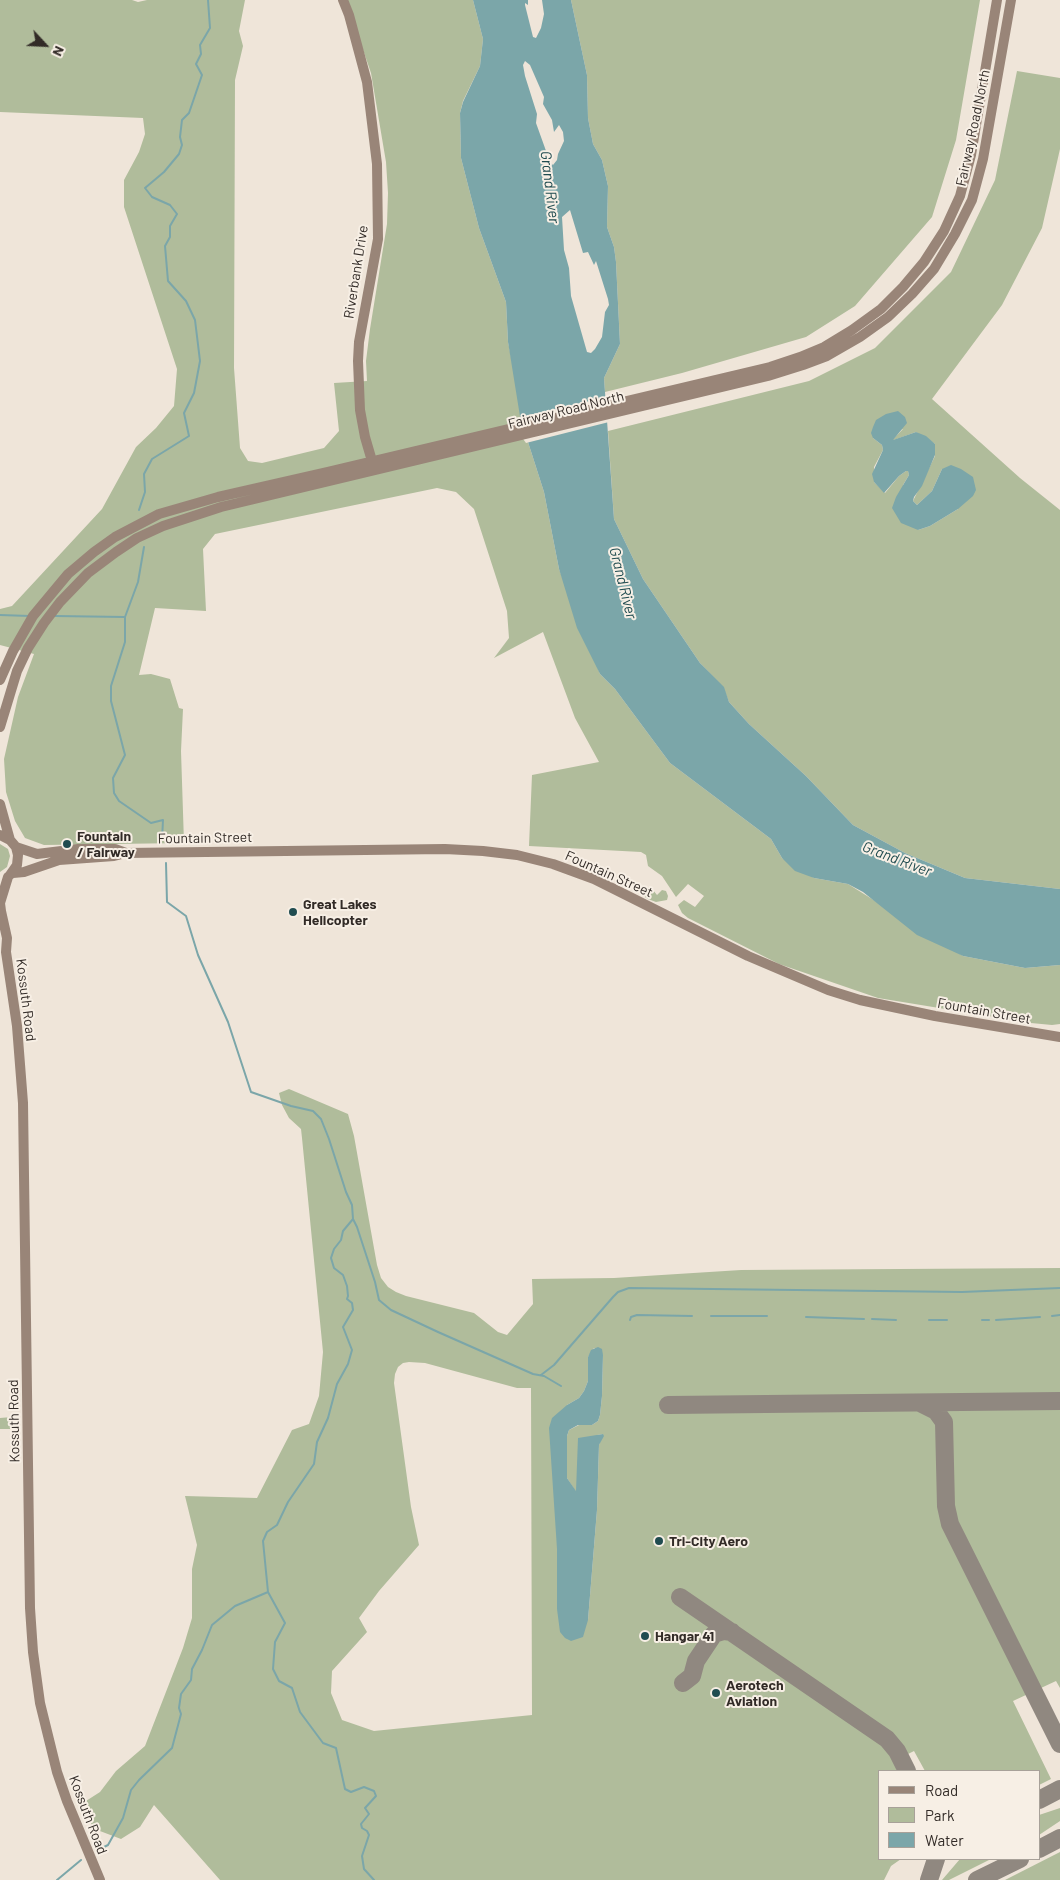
<!DOCTYPE html>
<html>
<head>
<meta charset="utf-8">
<style>
  body { margin:0 }
  #map { position:relative; width:1060px; height:1880px; overflow:hidden; background:#efe5d9; font-family:Barlow,sans-serif }
  canvas { display:block }
  .legend { position:absolute; left:878px; top:1770px; width:162px; height:90px; box-sizing:border-box; background:#f7efe5; border:1px solid #a8a199; margin:0; padding:6px 9px; list-style:none; font-size:15px; color:#322b27 }
  .legend li { display:flex; align-items:center; gap:10px; height:25px }
  .legend b { width:25px; border:1px solid #a8a199 }
  .north { position:absolute; left:20px; top:20px; width:50px; height:50px; -webkit-text-stroke:4px #f7efe5; paint-order:stroke; rotate:115deg; font-size:14px; font-weight:700; line-height:20px; text-align:center; color:#322b27 }
  .north::after { content:''; display:block; margin:auto; width:18px; height:22px; background:#322b27; clip-path:polygon(50% 0,100% 100%,50% 72%,0 100%) }
</style>
</head>
<body>
<div id="map">
<canvas width="1060" height="1880"></canvas>
<ul class="legend">
<li><b style="height:6px;background:#998578"></b>Road</li>
<li><b style="height:14px;background:#b0bc9b"></b>Park</li>
<li><b style="height:14px;background:#7ba6a9"></b>Water</li>
</ul>
<div class="north">N</div>
</div>
<script>
const ctx = document.querySelector('canvas').getContext('2d');
ctx.lineJoin = 'round';
function fill(path, color) {
  ctx.fillStyle = color;
  ctx.fill(path, 'evenodd');
}
function poly(rows) {
  const path = new Path2D();
  for (const r of rows) {
    path.moveTo(r[0], r[1]);
    for (let i = 2; i < r.length; i += 2) path.lineTo(r[i], r[i + 1]);
  }
  return path;
}
function trace(path, color, width, dash) {
  ctx.strokeStyle = color;
  ctx.lineWidth = width;
  ctx.lineCap = dash ? 'butt' : 'round';
  ctx.setLineDash(dash || []);
  ctx.stroke(path);
}
function write(font, color, halo, rows, align = 'center') {
  ctx.font = font + ' Barlow,sans-serif';
  ctx.lineWidth = 4;
  ctx.setLineDash([]);
  ctx.textBaseline = 'middle';
  ctx.strokeStyle = halo;
  ctx.fillStyle = color;
  for (const [text, x, y, turn = 0] of rows) {
    ctx.save();
    ctx.translate(x, y);
    ctx.rotate((+turn || 0) * Math.PI / 180);
    ctx.textAlign = isNaN(turn) ? turn : align;
    if (halo) ctx.strokeText(text, 0, 0);
    ctx.fillText(text, 0, 0);
    ctx.restore();
  }
}
fill(poly([
  [0,0,132,0,138,2,147,0,245,0,239,31,243,46,235,80,234,368,240,448,248,461,262,463,324,448,339,431,334,383,367,381,366,361,370,329,387,224,388,193,386,162,371,73,346,0,473,0,483,39,480,66,463,101,460,113,461,158,479,228,506,302,508,342,528,442,544,492,559,569,600,674,615,689,670,763,771,839,782,858,814,878,848,884,963,956,1025,968,1060,965,1060,1024,1052,1025,1031,1023,878,998,779,964,688,918,682,913,678,905,684,900,695,907,704,896,688,884,676,897,662,876,648,866,646,855,641,852,529,846,532,775,599,762,575,718,543,632,494,658,509,638,507,611,474,509,456,492,437,488,215,534,203,549,206,611,155,608,139,675,151,674,170,679,179,708,183,709,181,751,184,843,44,845,25,838,15,821,6,792,4,759,18,697,34,654,0,645,0,609,12,606,102,509,136,447,156,428,174,406,177,369,124,207,124,180,139,152,145,134,143,118,0,112],
  [571,0,980,0,956,140,932,217,855,306,806,337,682,373,605,392,604,378,620,344,616,262,614,247,607,227,608,186,602,160,593,144,588,118,587,75],
  [1017,71,1060,78,1060,149,1042,228,1002,305,932,399,1020,478,1060,510,1060,889,965,878,905,853,853,825,806,776,749,724,729,702,723,687,700,663,643,579,614,519,608,431,809,381,875,348,951,272,995,180],
  [903,429,891,441,916,432,935,444,935,456,913,501,917,505,932,491,942,469,958,509,930,526,918,530,903,485,909,475,908,471,906,471,899,476,885,493,874,482,874,467,883,450,882,445,873,438],
  [0,844,8,849,10,856,7,867,0,872],
  [647,887,653,890,657,895,662,890,666,891,668,896,667,900,656,902,648,899,645,897,645,893],
  [289,1089,348,1114,354,1136,377,1265,381,1278,388,1287,396,1292,406,1296,474,1313,498,1332,507,1335,533,1304,532,1279,614,1278,741,1270,1060,1268,1060,1688,1056,1681,1013,1701,1051,1779,1039,1785,1039,1771,925,1771,914,1751,894,1761,897,1769,896,1771,879,1771,879,1859,901,1859,891,1866,884,1880,220,1880,154,1805,140,1827,121,1839,92,1828,86,1801,100,1792,116,1771,145,1746,183,1648,192,1618,192,1569,197,1545,185,1496,257,1498,292,1430,309,1424,319,1396,323,1352,302,1138,301,1129,289,1118,282,1105,279,1093],
  [594,1348,603,1355,602,1396,600,1415,598,1421,592,1425,579,1425,569,1430,567,1436,567,1478,576,1492,597,1435,603,1434,599,1445,597,1510,588,1620,557,1609,557,1549,567,1405,579,1398,584,1391,588,1381,588,1357],
  [409,1362,425,1363,517,1388,531,1388,532,1715,374,1731,342,1720,331,1693,332,1671,367,1632,359,1618,379,1591,419,1545,411,1507,394,1383,395,1374,398,1367,403,1363],
  [12,1417,13,1429,0,1429,0,1418],
  [1060,1808,1060,1821,1039,1835,1039,1815],
  [1060,1852,1060,1880,1005,1880],
  [960,1859,991,1859,949,1880,942,1880]
]), '#b0bc9b');
fill(poly([
  [473,0,528,0,528,5,525,3,525,5,533,37,536,38,541,28,544,14,542,0,571,0,587,75,588,118,593,144,602,160,608,186,607,227,614,247,616,262,620,344,604,378,614,519,643,579,700,663,724,687,729,702,749,724,806,776,853,825,905,853,965,878,1060,889,1060,965,1025,968,963,956,917,935,863,892,848,884,814,878,795,871,782,858,771,839,670,763,615,689,600,674,577,628,559,569,544,492,528,442,523,435,508,342,506,302,479,228,461,158,460,113,463,102,480,66,483,39],
  [525,61,530,65,544,97,543,104,552,120,554,132,559,125,563,132,564,141,558,154,557,160,553,165,550,162,536,123,537,114,525,76,523,65],
  [570,210,583,253,588,252,594,265,596,261,608,299,609,305,605,312,602,337,595,349,591,353,587,352,571,296,569,268,564,250,562,217],
  [898,411,905,417,907,423,893,440,916,432,926,436,935,444,935,455,922,486,914,497,913,501,917,505,932,491,942,469,951,465,961,469,973,477,976,490,973,496,958,509,930,526,918,530,901,523,892,508,896,497,909,475,908,471,906,471,899,476,884,493,874,482,872,474,883,450,882,445,873,438,871,433,873,427,876,420,886,414],
  [598,1347,602,1349,603,1355,602,1396,600,1415,598,1421,592,1425,578,1425,569,1430,567,1436,567,1478,576,1491,578,1438,603,1434,604,1436,599,1445,597,1510,588,1620,583,1637,571,1641,565,1638,560,1632,557,1609,557,1549,549,1428,552,1418,567,1405,579,1398,584,1391,588,1381,588,1357,591,1350]
]), '#7ba6a9');
fill(poly([
  [607,397,609,422,526,443,521,436,518,418]
]), '#efe5d9');
trace(poly([
  [139,510,145,492,144,474,152,459,189,436,184,413,194,393,200,361,195,320,186,301,168,281,165,246,170,237,170,226,177,214,170,205,152,197,145,188,164,172,179,154,182,145,180,137,182,120,189,113,202,75,196,64,201,54,200,45,210,28,208,0],
  [144,547,138,582,125,617,125,642,111,686,111,701,125,755,113,778,114,793,119,801,151,823,163,820,162,840],
  [0,615,30,616],
  [55,616,125,617],
  [166,863,167,902,186,916,198,955,228,1022,251,1092,291,1106,313,1111,321,1119,329,1139,346,1192,352,1205,353,1219,357,1227,375,1282,379,1300,391,1310,438,1332,533,1374,544,1376,561,1386],
  [353,1219,343,1231,341,1240,334,1249,331,1258,334,1268,343,1275,347,1286,348,1296,347,1299,352,1303,353,1310,343,1327,352,1350,348,1364,337,1384,328,1418,317,1442,314,1464,288,1502,277,1525,267,1532,263,1541,268,1592,285,1623,275,1642,273,1669,279,1681,292,1688,300,1712,323,1743,336,1748,345,1789,351,1792,364,1787,374,1791,376,1796,365,1808,369,1814,361,1824,362,1828,367,1831,369,1835,362,1856,364,1869,374,1880],
  [711,1316,767,1316],
  [1052,1316,1060,1315],
  [806,1317,864,1319],
  [872,1319,896,1320],
  [630,1320,631,1317,637,1315,692,1316],
  [929,1320,947,1320],
  [982,1320,989,1320],
  [996,1320,1040,1317],
  [541,1375,554,1365,613,1297,618,1292,629,1288,962,1292,1060,1288],
  [98,1850,108,1845,123,1818,131,1790,139,1780,172,1748,181,1714,179,1708,181,1694,191,1680,192,1669,202,1650,212,1625,235,1606,268,1592],
  [57,1880,81,1860]
]), '#7ba6a9', 2);
trace(poly([
  [920,1403,936,1411,944,1422,946,1506,950,1524,1060,1744],
  [668,1405,1060,1401],
  [680,1597,887,1739,897,1751,907,1771],
  [683,1683,692,1676,696,1661,714,1634,724,1631,732,1632],
  [1039,1800,1060,1789],
  [1039,1849,1060,1838],
  [929,1880,936,1859],
  [977,1880,1020,1859]
]), '#908880', 18);
trace(poly([
  [343,0,349,15,367,82,377,164,378,239,359,342,358,361,360,410,365,437,372,461],
  [0,680,13,651,33,616,68,574,94,552,115,537,159,514,218,497,328,472,770,367,800,357,824,347,852,330,881,309,903,287,924,262,944,231,960,196,971,155,997,0],
  [0,727,17,671,28,648,44,623,60,602,88,573,116,552,137,538,163,526,221,507,768,376,803,365,827,356,860,337,888,317,912,294,934,269,955,234,972,200,983,159,1011,0],
  [0,804,10,840],
  [0,835,10,840,16,847,18,855,17,865,10,875],
  [16,847,37,854,78,849,115,849,126,853],
  [13,873,24,872,59,860,114,856,126,853,445,849,483,851,517,855,553,864,594,879,748,956,828,990,860,1000,935,1016,1060,1037],
  [8,877,0,903,1,911,7,938,6,952,17,1026,23,1103,30,1608,33,1652,40,1703,57,1772,67,1801,100,1880]
]), '#998578', 10);
for (const [x, y, r, color] of [
  [67,844,5,"#204c50"],
  [293,912,5,"#204c50"],
  [659,1541,5,"#204c50"],
  [645,1636,5,"#204c50"],
  [716,1693,5,"#204c50"]
]) {
  const dot = new Path2D();
  dot.arc(x, y, r, 0, 2 * Math.PI);
  ctx.fillStyle = color;
  ctx.fill(dot);
  trace(dot, '#f7efe5', 2);
}
write('14px', '#322b27', '#f7efe5', [
  ["Fairway Road North",973,128,-78],
  ["Riverbank Drive",356,272,-81],
  ["Fairway Road North",566,410,-14],
  ["Fountain Street",205,838,-1],
  ["Fountain Street",609,874,24],
  ["Kossuth Road",26,1000,83],
  ["Fountain Street",984,1011,10],
  ["Kossuth Road",14,1421,-91],
  ["Kossuth Road",88,1815,69]
]);
write('bold 14px', '#322b27', '#f7efe5', [
  ["Fountain",77,836],
  ["/ Fairway",77,852],
  ["Great Lakes",303,904],
  ["Helicopter",303,920],
  ["Tri-City Aero",669,1541],
  ["Hangar 41",655,1636],
  ["Aerotech",726,1685],
  ["Aviation",726,1701]
], 'left');
write('italic 15px', '#204c50', '#f7efe5', [
  ["Grand River",550,187,83],
  ["Grand River",623,583,76],
  ["Grand River",897,859,21]
]);
</script>
</body>
</html>
